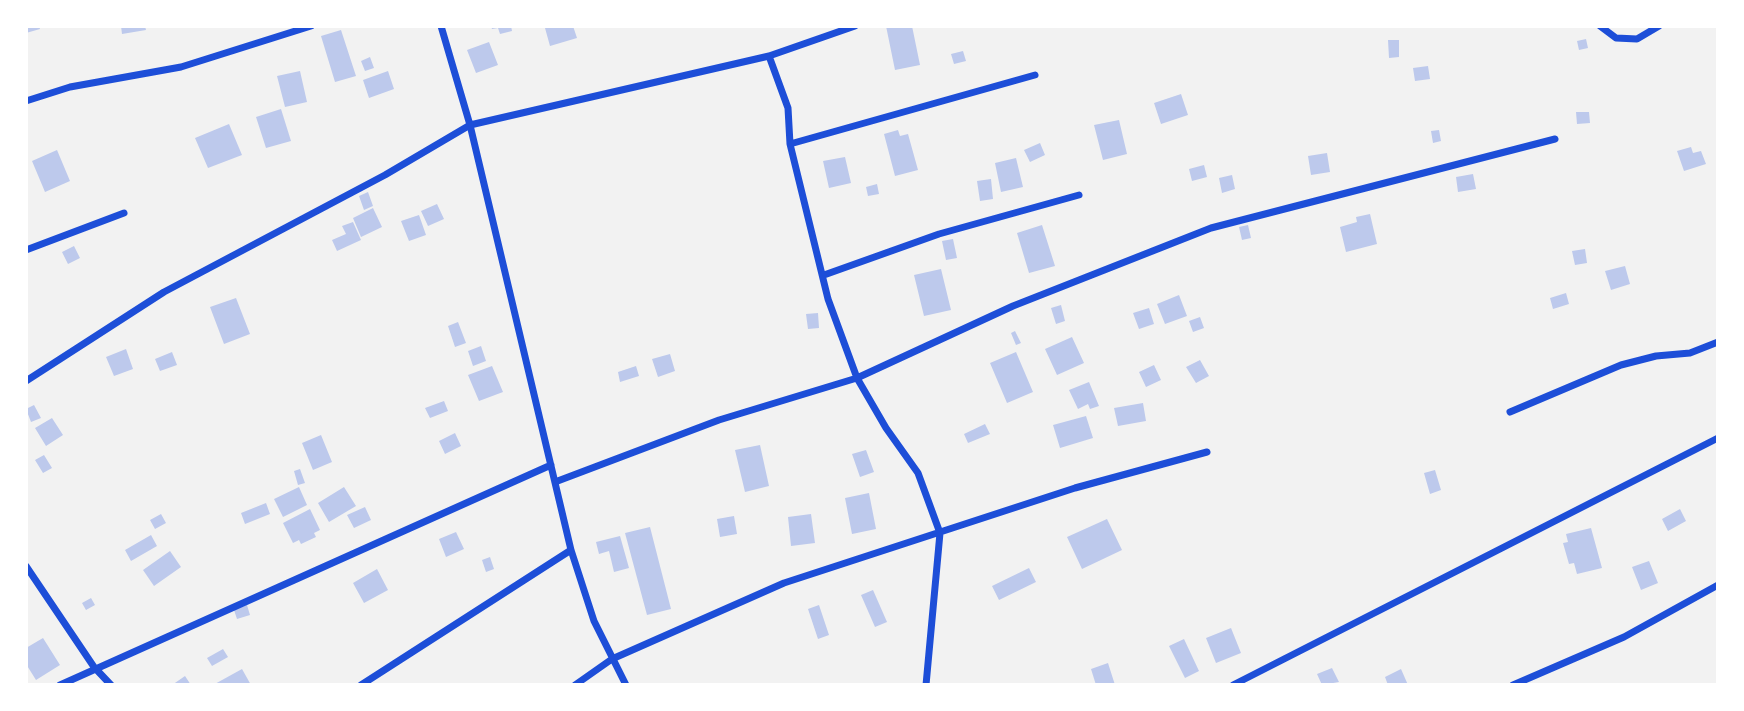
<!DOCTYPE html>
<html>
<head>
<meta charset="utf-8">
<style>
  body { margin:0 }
  #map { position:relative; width:1744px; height:711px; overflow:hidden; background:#f2f2f2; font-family:"Sofia Sans Condensed",sans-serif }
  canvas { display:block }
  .frame { position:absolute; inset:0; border:28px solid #fff; pointer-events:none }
</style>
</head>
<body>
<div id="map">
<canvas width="1744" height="711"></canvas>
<div class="frame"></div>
</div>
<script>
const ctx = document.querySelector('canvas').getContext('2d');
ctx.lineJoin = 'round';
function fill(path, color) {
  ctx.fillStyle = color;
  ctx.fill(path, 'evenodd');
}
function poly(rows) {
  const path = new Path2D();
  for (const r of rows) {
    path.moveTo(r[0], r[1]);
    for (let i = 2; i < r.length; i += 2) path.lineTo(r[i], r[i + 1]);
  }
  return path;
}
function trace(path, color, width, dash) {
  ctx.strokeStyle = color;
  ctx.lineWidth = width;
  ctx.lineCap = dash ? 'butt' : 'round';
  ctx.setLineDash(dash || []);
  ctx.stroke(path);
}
fill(poly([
  [26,26,39,26,40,29,26,33],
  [121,26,145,26,146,30,122,34],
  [491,26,511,26,512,31,500,34,498,28,492,29],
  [573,26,577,38,550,46,545,28],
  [886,26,912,26,920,65,895,70],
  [341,30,356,76,335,82,321,36],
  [1586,39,1588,48,1579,50,1577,41],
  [1388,40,1399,40,1399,57,1389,58],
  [489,42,498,65,476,73,467,50],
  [963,51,966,61,954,64,951,54],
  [370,57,374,68,365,71,361,61],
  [1428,66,1430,79,1415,81,1413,68],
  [300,71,307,102,285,107,277,76],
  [388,71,394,89,369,98,363,80],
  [1181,94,1188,115,1161,124,1154,103],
  [281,109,291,141,266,148,256,117],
  [1576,112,1589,112,1590,123,1577,124],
  [1119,120,1127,154,1103,160,1094,125],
  [229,124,242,155,208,168,195,138],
  [898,130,900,136,908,134,918,170,895,176,884,134],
  [1439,130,1441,141,1433,143,1431,131],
  [1040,143,1045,155,1030,162,1024,150],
  [1691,147,1693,153,1701,151,1706,164,1684,171,1677,151],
  [57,150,70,181,45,192,32,161],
  [1327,153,1330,172,1311,175,1308,156],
  [845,157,851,183,829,188,823,161],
  [1016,158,1023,187,1001,192,995,163],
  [1204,165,1207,177,1192,181,1189,169],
  [1473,174,1476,189,1458,192,1456,177],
  [1232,175,1235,189,1222,193,1219,178],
  [991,179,993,199,980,201,977,181],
  [877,184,879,194,868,196,866,187],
  [368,192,373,206,364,210,359,196],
  [437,204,444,219,428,226,421,211],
  [373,208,382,227,361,237,353,218],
  [1370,214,1377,244,1346,252,1340,227,1357,222,1356,217],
  [419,215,426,235,409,241,401,221],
  [353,222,361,240,337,251,332,240,346,234,342,226],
  [1042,225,1055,266,1029,273,1017,233],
  [1248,225,1251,238,1242,240,1239,227],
  [953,239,957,258,946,260,942,241],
  [74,246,80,258,68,264,62,252],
  [1585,249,1587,263,1575,265,1572,251],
  [1625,266,1630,284,1611,290,1605,271],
  [941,269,951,310,924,316,914,275],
  [1566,293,1569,304,1553,309,1550,298],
  [1179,295,1187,316,1165,324,1157,304],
  [236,298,250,334,224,344,210,307],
  [1061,305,1065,321,1056,324,1051,308],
  [1149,308,1154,324,1139,329,1133,313],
  [818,313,819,328,808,329,806,314],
  [1200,317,1204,328,1193,332,1189,321],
  [458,322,466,343,455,347,448,326],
  [1015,331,1021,343,1016,345,1011,333],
  [1072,337,1084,363,1057,375,1045,349],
  [481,346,486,361,473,366,468,351],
  [126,349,133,369,114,376,106,357],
  [172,352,177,365,160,371,155,359],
  [1016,352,1033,392,1007,403,990,363],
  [670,354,675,371,658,377,652,359],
  [1200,360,1209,376,1196,383,1186,367],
  [1154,365,1161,380,1146,387,1139,372],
  [492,366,503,392,479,401,468,375],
  [636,366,639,376,620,382,618,372],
  [1089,382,1099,406,1090,409,1088,404,1078,409,1069,390],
  [444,401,448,411,430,418,425,408],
  [1143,403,1146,421,1118,426,1114,408],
  [34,405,41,418,31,422,26,409],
  [1086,416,1093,438,1060,448,1053,425],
  [52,418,63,435,46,446,35,428],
  [985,424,990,434,968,443,964,434],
  [455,433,461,446,445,454,439,441],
  [321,435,332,462,313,470,302,443],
  [760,445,769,486,745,492,735,450],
  [866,450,874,472,860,477,852,454],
  [44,455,52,468,43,473,35,460],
  [300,469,305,483,298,485,294,471],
  [1435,470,1441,490,1430,494,1424,473],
  [299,487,307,505,283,517,274,499],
  [344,487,356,506,329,522,318,503],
  [869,493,876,529,852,534,845,498],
  [266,503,270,514,245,524,241,513],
  [365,507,371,520,354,528,347,515],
  [310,509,320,530,314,533,316,537,301,544,299,540,293,543,283,523],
  [1680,509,1686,521,1668,531,1662,519],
  [161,514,166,523,155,529,150,520],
  [811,514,815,543,791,546,788,517],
  [734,516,737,534,720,537,717,519],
  [1107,519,1122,550,1082,569,1067,537],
  [650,527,671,609,647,615,625,533],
  [1591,528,1602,568,1577,574,1574,563,1569,564,1563,543,1568,542,1566,534],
  [456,532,464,549,446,557,439,539],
  [151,535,157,546,131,561,125,550],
  [620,536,629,568,614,572,609,551,599,554,596,542],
  [170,551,181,567,154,586,143,570],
  [490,557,494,569,486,572,482,560],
  [1649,561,1658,583,1641,590,1632,567],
  [1029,568,1036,582,999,600,992,586],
  [377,569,388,590,364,603,353,583],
  [873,590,887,622,875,627,861,595],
  [91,598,95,605,86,610,82,603],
  [247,605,250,615,237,619,234,610],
  [819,605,829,635,818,639,808,609],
  [1231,628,1241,653,1216,663,1206,638],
  [43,638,60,665,36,680,26,664,26,648],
  [1184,639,1199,671,1185,678,1169,646],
  [223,649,228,657,212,666,207,658],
  [1108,663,1115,685,1096,685,1091,669],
  [1332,668,1339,682,1322,685,1317,674],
  [242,669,251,685,213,685],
  [1401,669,1408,685,1388,685,1385,677],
  [185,676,191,685,172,685]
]), '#bdc9ec');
trace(poly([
  [441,26,470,125,571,550,594,621,626,685],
  [1600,26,1616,38,1637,39,1659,26],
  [769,56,788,108,790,144,828,299,857,378,886,428,918,473,940,533,926,685],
  [26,101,70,87,181,67,311,26],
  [790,144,1035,75],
  [26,250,124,213],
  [824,275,939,234,1079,195],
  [26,381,164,292,385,175,470,125,769,56,855,26],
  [1510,412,1621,365,1656,356,1690,353,1718,342],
  [555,482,719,420,857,378,1013,306,1211,228,1555,139],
  [26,566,94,667,111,685],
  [60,685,551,465],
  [361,685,571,550],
  [575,685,612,659,784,583,1075,488,1207,452],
  [1233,685,1718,438],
  [1513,685,1624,637,1718,585]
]), '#1d4ed8', 7);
</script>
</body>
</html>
